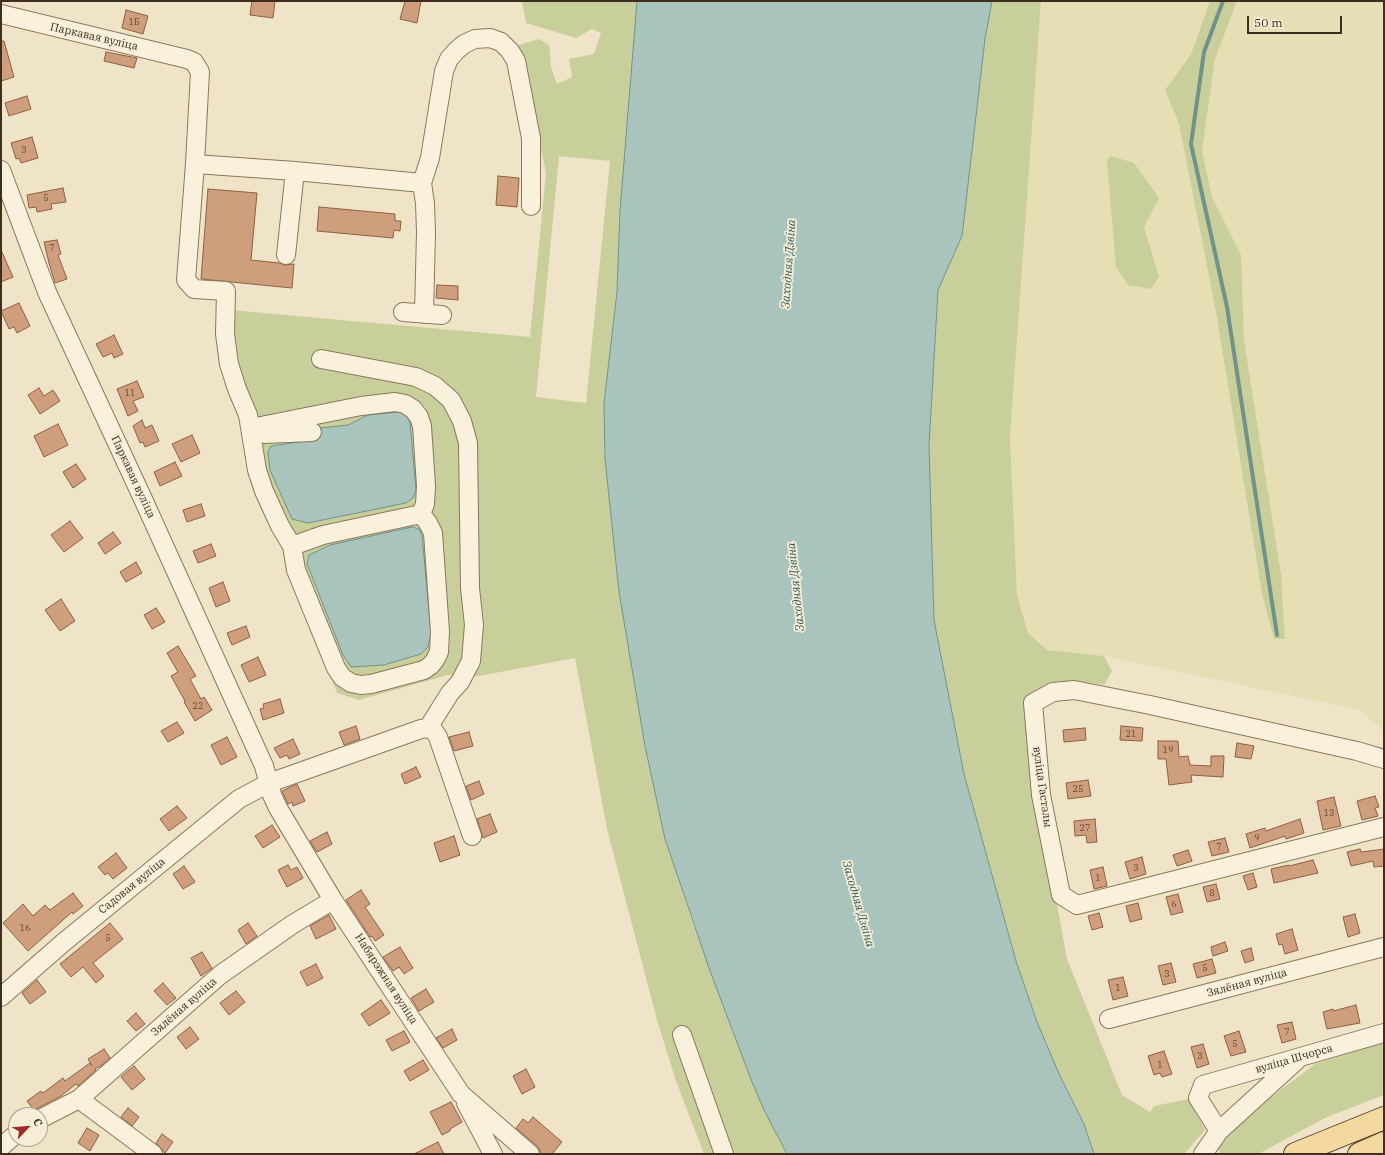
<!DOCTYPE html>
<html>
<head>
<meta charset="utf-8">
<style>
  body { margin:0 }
  #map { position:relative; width:1385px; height:1155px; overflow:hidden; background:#f0e4c8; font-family:"IBM Plex Serif",serif }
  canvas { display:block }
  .frame { position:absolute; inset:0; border:2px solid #3d2e20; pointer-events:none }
  .north { position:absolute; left:8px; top:1107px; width:40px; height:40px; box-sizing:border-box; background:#f7eed8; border:1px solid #ada18e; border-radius:50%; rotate:64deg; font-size:11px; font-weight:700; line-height:16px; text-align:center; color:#3d2e20 }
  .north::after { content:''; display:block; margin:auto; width:14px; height:18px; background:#9e2a2b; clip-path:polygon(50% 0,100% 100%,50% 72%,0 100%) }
  .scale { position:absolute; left:1247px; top:16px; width:95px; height:18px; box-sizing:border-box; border:2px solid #3d2e20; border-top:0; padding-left:5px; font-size:12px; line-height:14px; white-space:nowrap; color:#3d2e20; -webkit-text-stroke:3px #f7eed8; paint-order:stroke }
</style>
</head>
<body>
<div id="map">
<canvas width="1385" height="1155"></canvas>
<div class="frame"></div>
<div class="north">С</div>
<div class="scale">50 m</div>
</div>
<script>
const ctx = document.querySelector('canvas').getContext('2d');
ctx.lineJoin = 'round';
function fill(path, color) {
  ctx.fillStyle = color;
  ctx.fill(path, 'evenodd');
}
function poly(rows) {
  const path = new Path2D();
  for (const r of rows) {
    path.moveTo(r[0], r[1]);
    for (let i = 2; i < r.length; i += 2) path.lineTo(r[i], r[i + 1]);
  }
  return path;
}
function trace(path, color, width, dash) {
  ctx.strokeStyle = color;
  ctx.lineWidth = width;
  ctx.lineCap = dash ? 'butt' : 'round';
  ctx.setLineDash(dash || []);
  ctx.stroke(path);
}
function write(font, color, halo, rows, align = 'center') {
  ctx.font = font + ' "IBM Plex Serif",serif';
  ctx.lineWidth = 3.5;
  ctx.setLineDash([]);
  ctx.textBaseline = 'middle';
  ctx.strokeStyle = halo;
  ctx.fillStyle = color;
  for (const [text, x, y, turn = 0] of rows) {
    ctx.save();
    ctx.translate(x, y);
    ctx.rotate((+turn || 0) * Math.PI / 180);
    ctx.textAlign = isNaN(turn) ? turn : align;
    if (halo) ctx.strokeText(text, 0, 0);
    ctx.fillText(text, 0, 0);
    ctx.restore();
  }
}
fill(poly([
  [1041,1,1210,1,1191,54,1165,90,1179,124,1216,312,1262,594,1285,639,1281,574,1244,340,1241,255,1212,197,1202,151,1215,59,1237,1,1384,1,1384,731,1359,710,1104,656,1047,650,1028,633,1017,595,1010,437]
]), '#e6deb5');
fill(poly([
  [522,1,637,1,620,211,617,292,604,403,605,459,619,592,645,746,665,839,690,915,735,1038,764,1110,787,1154,704,1154,676,1081,657,1020,607,829,575,658,468,678,448,675,359,700,337,693,263,499,219,309,530,337,546,173,539,138,515,46,539,39,549,45,551,67,557,84,572,77,569,59,594,54,601,33,592,29,576,38,526,23],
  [559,156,610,161,586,403,536,397],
  [992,1,1041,1,1010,437,1017,595,1028,633,1047,650,1104,656,1112,671,1104,685,1071,680,1031,695,1027,741,1067,959,1122,1095,1150,1112,1154,1106,1189,1099,1205,1130,1184,1154,1094,1154,1084,1124,1060,1076,1037,1022,1016,961,964,774,934,620,929,446,938,290,962,236,985,39],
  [1210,1,1237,1,1215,59,1202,151,1212,197,1241,255,1244,340,1281,574,1285,639,1274,639,1262,594,1216,312,1179,124,1165,90,1191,54],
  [1111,156,1134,163,1159,198,1144,227,1159,277,1151,289,1128,285,1116,267,1107,161],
  [1384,1042,1384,1095,1327,1117,1258,1154,1221,1154,1215,1145,1226,1131,1315,1064]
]), '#c9cf9b');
const water = poly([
  [637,1,992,1,985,39,962,236,938,290,929,446,934,620,964,774,1016,961,1037,1022,1060,1076,1084,1124,1094,1154,787,1154,764,1110,752,1082,710,971,665,839,645,746,619,592,605,459,604,403,617,292,620,211,637,1],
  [400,412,406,416,410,422,416,490,413,498,406,503,308,523,292,519,270,470,268,452,271,446,313,440,320,428,348,425,368,415,400,412],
  [412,527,419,529,422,535,431,633,428,647,421,654,384,665,351,667,343,655,307,564,309,555,330,545,412,527]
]);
fill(water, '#a9c4bc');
trace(water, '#6f938a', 1);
trace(poly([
  [1223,1,1204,52,1191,144,1227,307,1277,635]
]), '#6f938a', 4);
const building = poly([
  [252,1,275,1,273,18,250,15,252,1],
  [405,1,421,1,417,23,400,19,405,1],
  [126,10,148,16,143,34,122,28,126,10],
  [1,41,4,41,14,77,1,81,1,41],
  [106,52,137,58,134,68,104,61,106,52],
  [27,96,31,109,9,116,5,103,27,96],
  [32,137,38,158,21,163,19,158,16,159,11,143,32,137],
  [498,176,519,178,517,207,496,205,498,176],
  [63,188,66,202,51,204,52,209,37,212,36,207,29,208,27,195,63,188],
  [208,189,257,193,251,260,279,263,285,265,294,264,292,288,201,279,208,189],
  [319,207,395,214,395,221,401,221,400,231,394,230,393,238,317,231,319,207],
  [57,240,61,254,58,255,67,279,55,283,49,263,44,242,57,240],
  [1,250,13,277,1,282,1,250],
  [437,285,458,286,458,300,436,298,437,285],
  [19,303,30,326,17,333,14,327,9,329,1,311,19,303],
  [114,335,123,354,114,358,112,353,103,357,96,344,114,335],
  [137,381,144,397,133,401,138,411,128,416,117,389,137,381],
  [39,388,44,396,53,390,60,401,40,414,28,395,39,388],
  [142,420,145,428,152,425,159,441,145,447,143,442,140,443,133,426,142,420],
  [58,424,68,445,44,457,34,436,58,424],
  [192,435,200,453,181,462,172,444,192,435],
  [175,462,182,476,160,486,154,472,175,462],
  [76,464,86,479,73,488,63,472,76,464],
  [201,504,205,516,187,522,183,510,201,504],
  [70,521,83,538,64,552,51,535,70,521],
  [113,532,121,543,105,554,98,543,113,532],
  [211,544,216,556,198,563,193,551,211,544],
  [136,562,142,573,126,582,120,572,136,562],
  [223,582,230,601,216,607,209,588,223,582],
  [61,599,75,621,60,631,45,610,61,599],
  [156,608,165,622,152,629,144,615,156,608],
  [246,626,250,637,232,645,227,633,246,626],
  [178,646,196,676,190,679,201,699,204,697,212,710,195,721,184,702,185,701,171,676,178,672,167,653,178,646],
  [258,657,266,675,249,682,241,665,258,657],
  [280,699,284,713,263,720,260,709,264,708,263,704,280,699],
  [177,722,184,733,168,742,161,731,177,722],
  [356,726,360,739,344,745,339,732,356,726],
  [1121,726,1143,728,1142,741,1120,740,1121,726],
  [1085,728,1086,740,1064,742,1063,730,1085,728],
  [469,732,473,746,454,751,449,737,469,732],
  [227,737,237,757,221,765,211,745,227,737],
  [293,739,300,754,289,759,287,755,280,758,274,748,293,739],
  [1158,741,1178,741,1179,757,1188,756,1190,765,1211,766,1211,756,1224,756,1223,777,1191,775,1192,782,1169,785,1166,759,1158,759,1158,741],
  [1237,743,1254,746,1251,759,1235,757,1237,743],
  [416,767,421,777,405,784,401,774,416,767],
  [1088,780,1091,796,1068,799,1066,783,1088,780],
  [479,781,484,794,471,800,466,786,479,781],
  [297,784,305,801,293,806,292,802,288,804,282,791,297,784],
  [1375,796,1379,807,1375,808,1378,816,1362,820,1357,801,1375,796],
  [1334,797,1341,826,1323,830,1317,801,1334,797],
  [177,806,187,818,169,831,160,819,177,806],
  [490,814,497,832,483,838,477,819,490,814],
  [1095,819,1097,842,1087,843,1086,835,1075,836,1074,821,1095,819],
  [1300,819,1304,833,1286,839,1285,836,1250,848,1246,834,1265,828,1266,831,1300,819],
  [272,825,280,837,263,848,255,836,272,825],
  [327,832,332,844,317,852,310,841,327,832],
  [454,836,460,855,440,862,434,843,454,836],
  [1225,838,1229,852,1212,856,1208,842,1225,838],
  [1360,849,1361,852,1384,849,1384,866,1374,867,1373,861,1351,866,1347,852,1360,849],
  [1188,850,1192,861,1177,866,1173,855,1188,850],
  [116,853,127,868,113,879,108,873,105,875,98,867,116,853],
  [1142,857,1146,874,1130,879,1125,862,1142,857],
  [1313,860,1318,873,1274,883,1271,869,1289,865,1289,866,1313,860],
  [288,865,291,870,297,867,303,878,287,887,278,870,288,865],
  [184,866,195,882,183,889,173,874,184,866],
  [1103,867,1107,886,1094,889,1090,870,1103,867],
  [1253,873,1257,887,1248,890,1243,876,1253,873],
  [1216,884,1220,899,1207,902,1203,887,1216,884],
  [361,890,370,904,365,907,384,935,375,941,372,936,370,937,346,900,361,890],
  [73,893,83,906,73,914,72,912,28,951,3,923,23,904,33,916,45,905,50,910,73,893],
  [1178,894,1183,912,1171,915,1166,897,1178,894],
  [1138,903,1142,919,1130,922,1126,906,1138,903],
  [1099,913,1103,927,1092,930,1088,916,1099,913],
  [1355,914,1360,933,1348,937,1343,917,1355,914],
  [329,915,336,929,316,939,310,926,329,915],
  [110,923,123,939,93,963,104,976,96,983,83,967,71,977,60,964,110,923],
  [248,923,257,936,246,944,238,930,248,923],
  [1292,929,1298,950,1285,954,1282,944,1279,945,1276,934,1292,929],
  [1225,942,1228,951,1213,956,1211,947,1225,942],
  [400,947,413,968,404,974,399,967,393,971,383,957,400,947],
  [1251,948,1254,960,1245,963,1241,951,1251,948],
  [202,952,212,968,201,976,191,958,202,952],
  [1212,959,1216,973,1197,978,1193,964,1212,959],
  [1171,963,1176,982,1163,985,1158,966,1171,963],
  [316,964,323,978,307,986,300,972,316,964],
  [1123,977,1128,996,1113,1000,1108,980,1123,977],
  [37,980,46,992,30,1004,22,993,37,980],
  [163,983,176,998,167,1005,154,991,163,983],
  [426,989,434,1002,419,1011,411,998,426,989],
  [236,991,245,1002,229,1015,220,1003,236,991],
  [381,1000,390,1013,369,1026,361,1014,381,1000],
  [1356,1005,1360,1023,1327,1029,1323,1012,1333,1009,1333,1011,1356,1005],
  [136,1013,145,1024,136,1031,127,1021,136,1013],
  [1292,1022,1296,1039,1282,1043,1277,1025,1292,1022],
  [190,1027,199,1039,186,1049,177,1037,190,1027],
  [452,1029,457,1040,443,1048,436,1038,452,1029],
  [404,1031,410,1042,392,1051,386,1040,404,1031],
  [1239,1031,1246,1052,1231,1056,1224,1036,1239,1031],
  [1203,1044,1209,1064,1197,1068,1191,1047,1203,1044],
  [104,1049,110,1058,102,1065,95,1069,96,1070,78,1086,76,1084,61,1096,34,1110,27,1101,41,1091,43,1093,63,1078,65,1081,90,1063,92,1066,88,1059,104,1049],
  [1164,1051,1172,1074,1162,1077,1160,1073,1154,1075,1148,1056,1164,1051],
  [423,1060,429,1070,410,1081,404,1071,423,1060],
  [134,1066,145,1079,132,1090,121,1077,134,1066],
  [526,1069,535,1087,522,1094,513,1076,526,1069],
  [451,1102,462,1122,450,1129,450,1131,442,1135,430,1112,451,1102],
  [128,1108,139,1117,132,1126,121,1117,128,1108],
  [533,1117,562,1142,552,1154,540,1154,540,1150,537,1146,516,1128,523,1119,528,1123,533,1117],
  [87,1128,99,1135,90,1151,78,1143,87,1128],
  [162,1134,173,1142,165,1153,156,1143,162,1134],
  [438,1142,444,1154,414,1154,438,1142]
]);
fill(building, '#cf9f7d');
trace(building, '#8d5f41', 1);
const minor = poly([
  [1,14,187,59,194,62,200,72,195,164,186,280,194,289,226,291,225,334,229,364,237,389,248,415,257,470,264,491,280,526,292,546,296,570,336,668,342,677,351,683,361,685,371,684,424,670,431,665,435,660,439,652,440,632,433,533,428,523,421,514,425,504,426,486,422,426,419,417,413,409,405,404,395,402,361,406,251,428],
  [195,164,295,171,422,183],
  [1,170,47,292,143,499,264,766,272,795,278,808,333,900,461,1094,530,1154],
  [286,255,295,171],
  [403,312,442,315],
  [424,314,426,232,425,203,422,183,430,158,444,71,449,59,456,51,464,44,475,39,490,38,501,42,510,51,516,61,531,138,531,206],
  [321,359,416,377,435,386,451,400,462,421,468,443,470,588,474,625,471,661,460,682,450,693,428,728],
  [264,434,312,432],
  [292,546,323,535,421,514],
  [1384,759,1357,751,1150,705,1074,690,1053,692,1033,703,1041,795,1061,895,1077,905,1384,827],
  [1,997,64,942,239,799,269,783,421,729,428,728,434,731,438,737,472,836],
  [1109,1019,1384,947],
  [682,1035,724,1154],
  [79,1099,153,1154],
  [466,1103,493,1154],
  [40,1119,79,1099,220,975,293,924,333,900],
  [1219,1131,1198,1098,1203,1085,1384,1033],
  [1,1147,16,1134],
  [1203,1154,1219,1131,1297,1060]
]);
const major = poly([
  [1295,1154,1384,1118],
  [1359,1154,1384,1143]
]);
trace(minor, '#8d765c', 20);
trace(major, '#5b4430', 24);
trace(minor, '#faf1dc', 18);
trace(major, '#f3d9a0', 22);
write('9px', '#624a37', null, [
  ["1Б",134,22],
  ["3",24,150],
  ["5",46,198],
  ["7",52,248],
  ["11",130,393],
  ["22",198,706],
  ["21",1131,734],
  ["19",1168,750],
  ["25",1078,789],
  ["13",1329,813],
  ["27",1085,828],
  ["9",1257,838],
  ["7",1219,847],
  ["3",1136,868],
  ["1",1098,878],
  ["8",1212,893],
  ["6",1174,904],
  ["16",25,928],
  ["5",108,938],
  ["5",1205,968],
  ["3",1167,974],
  ["1",1118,988],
  ["7",1287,1032],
  ["5",1235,1044],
  ["3",1200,1056],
  ["1",1160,1065]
]);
write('11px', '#3d2e20', '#f7eed8', [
  ["Паркавая вуліца",94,37,13],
  ["Паркавая вуліца",133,477,65],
  ["вуліца Гастэлы",1042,787,82],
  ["Садовая вуліца",132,886,-39],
  ["Набярэжная вуліца",386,979,57],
  ["Зялёная вуліца",1247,983,-15],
  ["Зялёная вуліца",184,1007,-41],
  ["вуліца Шчорса",1294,1059,-16]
]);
write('italic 12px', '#2f5d5a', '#f7eed8', [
  ["Заходняя Дзвіна",789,264,-86],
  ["Заходняя Дзвіна",796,587,-96],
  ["Заходняя Дзвіна",858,904,74]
]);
</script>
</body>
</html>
